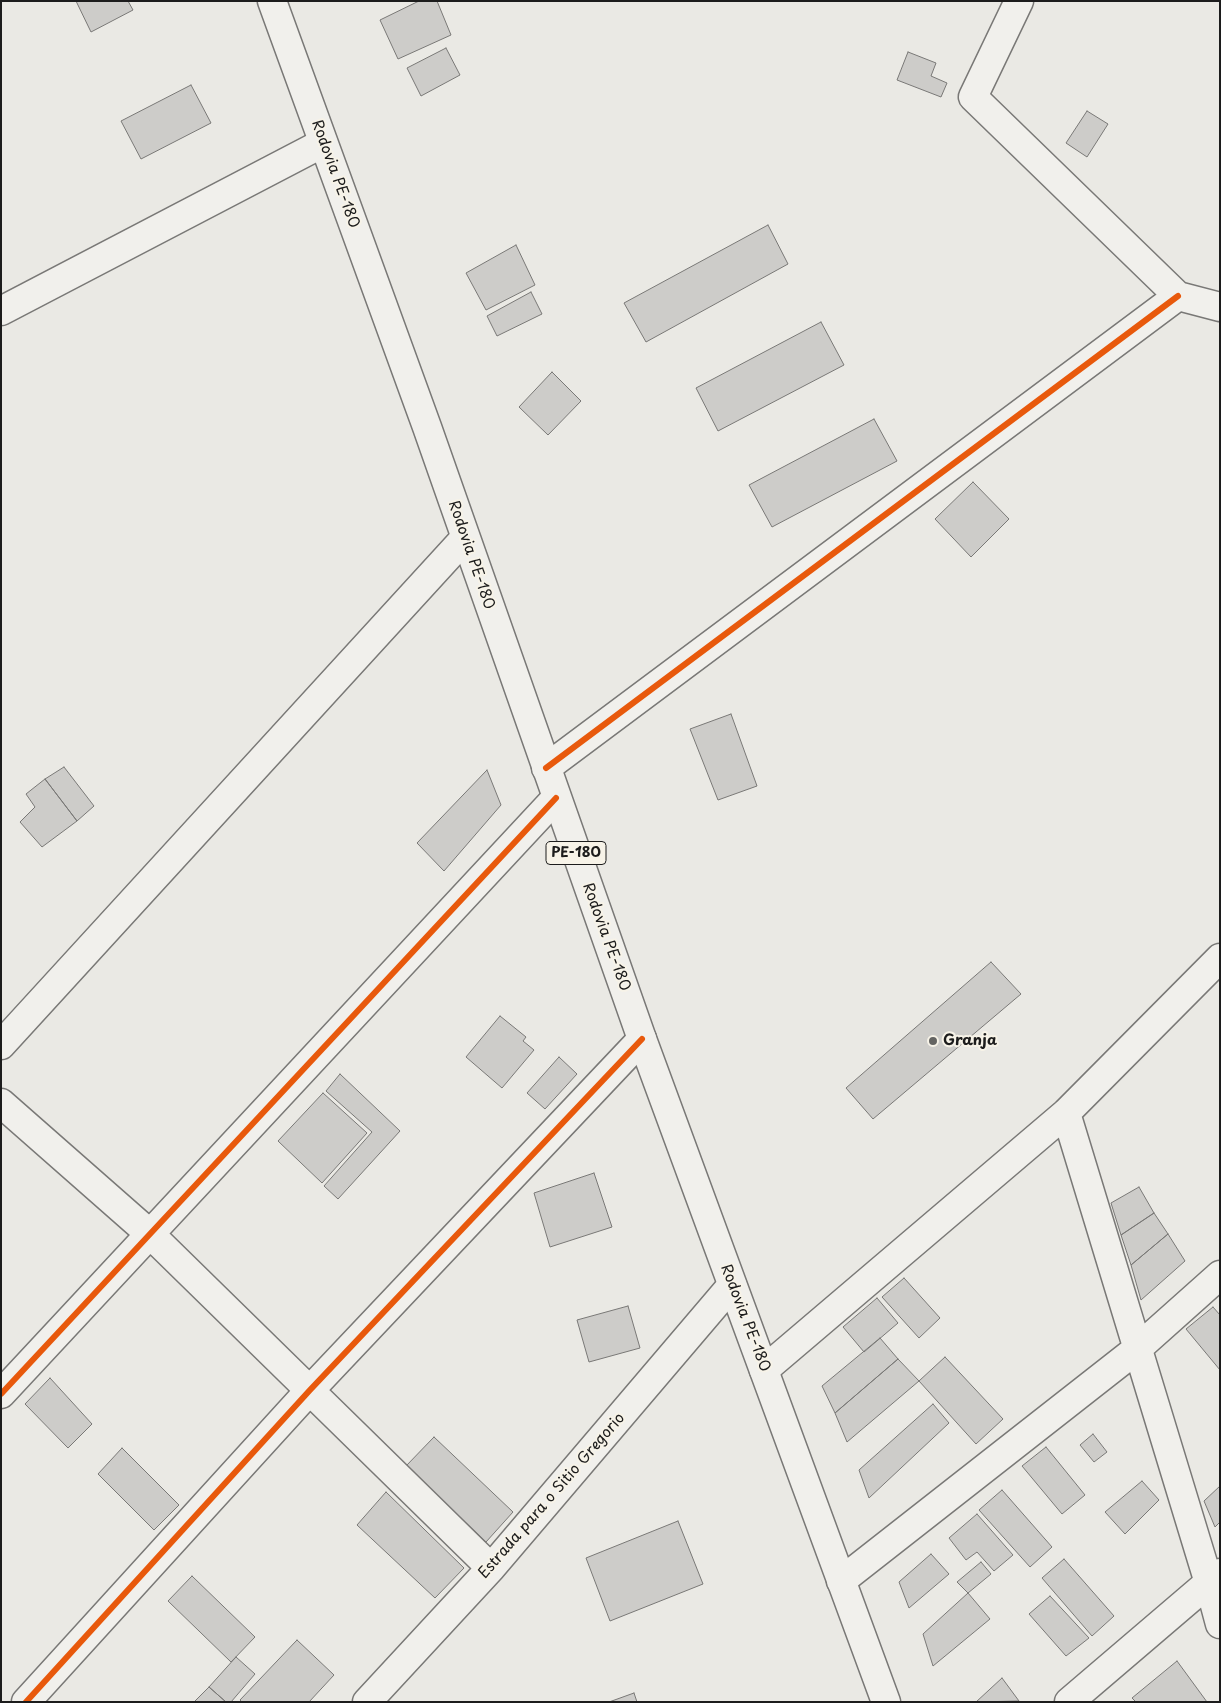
<!DOCTYPE html>
<html>
<head>
<meta charset="utf-8">
<style>
  body { margin:0 }
  #map { position:relative; width:1221px; height:1703px; overflow:hidden; background:#eae9e4; font-family:"Playpen Sans",sans-serif }
  canvas { display:block }
  .frame { position:absolute; inset:0; border:2px solid #1c1c1c; pointer-events:none }
</style>
</head>
<body>
<div id="map">
<canvas width="1221" height="1703"></canvas>
<div class="frame"></div>
</div>
<script>
const ctx = document.querySelector('canvas').getContext('2d');
ctx.lineJoin = 'round';
function fill(path, color) {
  ctx.fillStyle = color;
  ctx.fill(path, 'evenodd');
}
function poly(rows) {
  const path = new Path2D();
  for (const r of rows) {
    path.moveTo(r[0], r[1]);
    for (let i = 2; i < r.length; i += 2) path.lineTo(r[i], r[i + 1]);
  }
  return path;
}
function trace(path, color, width, dash) {
  ctx.strokeStyle = color;
  ctx.lineWidth = width;
  ctx.lineCap = dash ? 'butt' : 'round';
  ctx.setLineDash(dash || []);
  ctx.stroke(path);
}
function write(font, color, halo, rows, align = 'center') {
  ctx.font = font + ' "Playpen Sans",sans-serif';
  ctx.lineWidth = 4;
  ctx.setLineDash([]);
  ctx.textBaseline = 'middle';
  ctx.strokeStyle = halo;
  ctx.fillStyle = color;
  for (const [text, x, y, turn = 0] of rows) {
    ctx.save();
    ctx.translate(x, y);
    ctx.rotate((+turn || 0) * Math.PI / 180);
    ctx.textAlign = isNaN(turn) ? turn : align;
    if (halo) ctx.strokeText(text, 0, 0);
    ctx.fillText(text, 0, 0);
    ctx.restore();
  }
}
const building = poly([
  [76,1,128,1,133,10,91,32,76,1],
  [419,1,437,1,451,35,398,59,380,20,419,1],
  [446,48,460,75,421,96,407,68,446,48],
  [908,52,936,63,931,76,947,83,941,97,897,80,908,52],
  [191,85,211,123,141,159,121,121,191,85],
  [1087,111,1108,124,1087,157,1066,143,1087,111],
  [768,225,788,264,646,342,624,303,768,225],
  [516,245,535,285,486,310,466,273,516,245],
  [531,292,542,314,497,336,487,316,531,292],
  [821,322,844,365,718,431,696,388,821,322],
  [552,372,581,401,548,435,519,407,552,372],
  [874,419,897,461,772,527,749,485,874,419],
  [973,482,1009,519,971,557,935,519,973,482],
  [731,714,757,786,718,800,690,729,731,714],
  [64,767,94,806,77,821,45,779,64,767],
  [487,770,501,805,444,871,417,843,487,770],
  [45,779,77,821,42,847,20,822,35,807,26,794,45,779],
  [991,962,1021,994,873,1119,846,1088,991,962],
  [500,1016,526,1037,523,1041,534,1050,502,1088,466,1057,500,1016],
  [559,1057,577,1074,545,1109,527,1093,559,1057],
  [340,1074,400,1131,338,1199,324,1186,372,1132,326,1091,340,1074],
  [323,1093,367,1133,322,1183,278,1141,323,1093],
  [594,1173,612,1227,550,1247,534,1193,594,1173],
  [1139,1187,1154,1213,1121,1235,1111,1203,1139,1187],
  [1154,1213,1168,1234,1131,1265,1121,1235,1154,1213],
  [1168,1234,1185,1261,1141,1300,1131,1265,1168,1234],
  [904,1278,940,1318,919,1338,882,1297,904,1278],
  [877,1298,898,1323,864,1352,843,1327,877,1298],
  [628,1306,640,1348,589,1362,577,1320,628,1306],
  [1213,1307,1220,1315,1220,1370,1186,1329,1213,1307],
  [880,1338,898,1359,835,1413,822,1386,880,1338],
  [945,1357,1003,1419,976,1444,919,1381,945,1357],
  [898,1359,919,1381,847,1442,835,1413,898,1359],
  [50,1378,92,1424,68,1448,25,1404,50,1378],
  [933,1404,949,1423,869,1498,859,1470,933,1404],
  [1093,1434,1107,1452,1094,1462,1080,1445,1093,1434],
  [434,1437,513,1512,486,1542,406,1466,434,1437],
  [1046,1447,1085,1495,1062,1514,1022,1466,1046,1447],
  [122,1448,179,1505,154,1530,98,1474,122,1448],
  [1142,1481,1159,1500,1125,1534,1105,1512,1142,1481],
  [1220,1486,1220,1522,1215,1527,1204,1501,1220,1486],
  [1002,1490,1052,1547,1030,1567,979,1510,1002,1490],
  [386,1492,464,1568,435,1598,357,1525,386,1492],
  [977,1514,1013,1555,994,1571,977,1552,966,1560,949,1538,977,1514],
  [678,1521,703,1584,610,1621,586,1558,678,1521],
  [931,1554,949,1574,909,1608,899,1582,931,1554],
  [1064,1559,1114,1616,1092,1636,1042,1578,1064,1559],
  [981,1562,991,1574,968,1593,957,1582,981,1562],
  [192,1576,255,1637,231,1662,168,1601,192,1576],
  [968,1593,990,1619,933,1666,923,1634,968,1593],
  [1050,1596,1089,1638,1066,1656,1029,1614,1050,1596],
  [297,1640,334,1675,309,1702,242,1702,240,1700,297,1640],
  [236,1657,255,1674,231,1702,226,1702,209,1687,236,1657],
  [1177,1661,1207,1702,1136,1702,1132,1698,1177,1661],
  [1002,1678,1019,1701,976,1702,1002,1678],
  [209,1687,226,1702,194,1702,209,1687],
  [634,1693,637,1702,609,1702,634,1693]
]);
fill(building, '#cdccc9');
trace(building, '#797876', 1);
const minor = poly([
  [1019,1,973,97,1178,296,1220,307],
  [1,311,323,143],
  [546,768,1178,296],
  [1,1045,465,538],
  [1,1103,150,1234,491,1568],
  [1066,1113,1209,1583,1220,1624],
  [764,1370,1066,1113,1220,958],
  [1,1394,556,798],
  [841,1581,1137,1349,1220,1275],
  [26,1702,310,1390,642,1039],
  [367,1702,491,1568,732,1285],
  [1069,1702,1220,1573]
]);
const major = poly([
  [272,1,427,427,642,1039,886,1702]
]);
trace(minor, '#797876', 31);
trace(major, '#797876', 31);
trace(minor, '#f1f0ec', 28);
trace(major, '#f1f0ec', 28);
trace(poly([
  [546,768,1178,296],
  [1,1394,556,798],
  [26,1702,310,1390,642,1039]
]), '#e8590c', 6);
for (const [x, y, r, color] of [
  [933,1041,5,"#646462"]
]) {
  const dot = new Path2D();
  dot.arc(x, y, r, 0, 2 * Math.PI);
  ctx.fillStyle = color;
  ctx.fill(dot);
  trace(dot, '#f7f3e8', 2);
}
for (const [x, y, w] of [
  [576,853,60]
]) {
  const box = new Path2D();
  box.roundRect(x - w / 2, y - 11.5, w, 23, 4);
  ctx.fillStyle = '#f7f3e8';
  ctx.fill(box);
  trace(box, '#1c1c1c', 1);
}
write('bold 14px', '#1c1c1c', null, [
  ["PE-180",576,853]
]);
write('15px', '#1c1c1c', '#f7f3e8', [
  ["Rodovia PE-180",335,174,70],
  ["Rodovia PE-180",471,555,71],
  ["Rodovia PE-180",606,937,70],
  ["Rodovia PE-180",745,1318,69],
  ["Estrada para o Sitio Gregorio",552,1496,-49]
]);
write('bold 15px', '#1c1c1c', '#f7f3e8', [
  ["Granja",943,1041]
], 'left');
</script>
</body>
</html>
